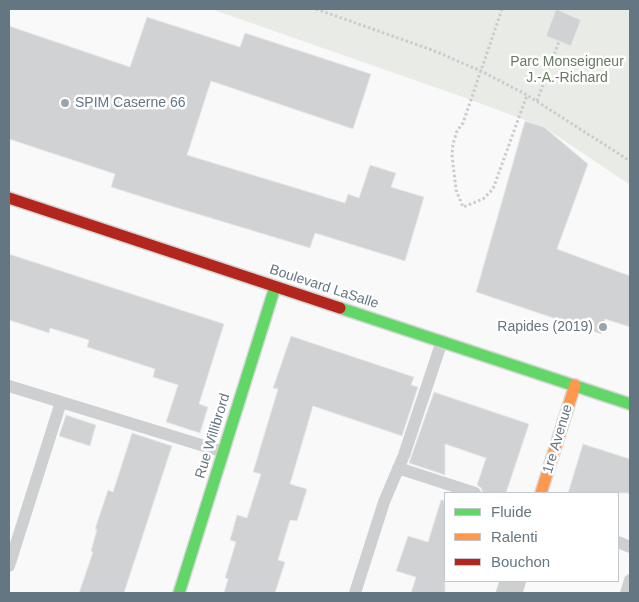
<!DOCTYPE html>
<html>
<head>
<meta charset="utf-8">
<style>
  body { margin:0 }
  #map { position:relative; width:639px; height:602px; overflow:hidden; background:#f9f9f9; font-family:Helvetica,sans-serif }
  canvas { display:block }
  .frame { position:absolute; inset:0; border:10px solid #657683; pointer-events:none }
  .legend { position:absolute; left:444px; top:492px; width:175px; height:90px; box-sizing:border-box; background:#fff; border:1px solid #c1c8cd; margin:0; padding:6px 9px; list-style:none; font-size:15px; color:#657683 }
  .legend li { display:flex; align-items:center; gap:10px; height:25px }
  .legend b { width:25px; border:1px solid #c1c8cd }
</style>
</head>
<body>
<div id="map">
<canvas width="639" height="602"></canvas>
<div class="frame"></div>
<ul class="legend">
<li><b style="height:6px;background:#63d668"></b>Fluide</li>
<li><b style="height:6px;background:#ff974d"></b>Ralenti</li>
<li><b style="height:6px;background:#b3261e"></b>Bouchon</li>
</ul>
</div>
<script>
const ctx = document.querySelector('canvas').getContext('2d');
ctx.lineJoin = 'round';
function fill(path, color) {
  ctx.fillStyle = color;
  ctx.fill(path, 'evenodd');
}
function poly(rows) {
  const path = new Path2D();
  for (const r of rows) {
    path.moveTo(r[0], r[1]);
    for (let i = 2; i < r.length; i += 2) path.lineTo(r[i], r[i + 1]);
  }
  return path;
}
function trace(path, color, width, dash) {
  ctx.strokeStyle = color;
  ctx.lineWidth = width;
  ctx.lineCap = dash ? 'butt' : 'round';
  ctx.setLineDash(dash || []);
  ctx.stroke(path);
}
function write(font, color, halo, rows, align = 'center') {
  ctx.font = font + ' Helvetica,sans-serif';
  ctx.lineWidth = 5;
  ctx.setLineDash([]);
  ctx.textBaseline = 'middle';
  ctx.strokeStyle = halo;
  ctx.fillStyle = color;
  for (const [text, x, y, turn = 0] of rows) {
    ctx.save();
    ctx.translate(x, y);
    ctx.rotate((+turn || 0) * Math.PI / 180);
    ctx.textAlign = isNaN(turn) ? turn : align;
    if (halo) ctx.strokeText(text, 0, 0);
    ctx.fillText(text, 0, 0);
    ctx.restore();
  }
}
fill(poly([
  [211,9,630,9,630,185,544,127,463,97]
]), '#e8ebe6');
const building = poly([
  [556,9,581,20,571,46,546,36,556,9],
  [147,17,240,47,245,33,371,74,353,129,211,81,187,155,345,203,348,194,359,198,370,165,396,173,391,187,424,197,405,261,315,233,310,248,171,206,111,187,115,174,9,139,9,26,130,67,147,17],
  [525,121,544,127,588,164,557,249,630,276,630,327,605,319,601,334,476,292,525,121],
  [9,254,224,324,199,404,208,407,200,433,166,422,178,385,153,377,155,369,87,347,89,340,50,328,49,333,9,320,9,254],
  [291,336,414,377,411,385,418,387,402,436,313,406,290,484,307,489,297,521,290,520,278,560,285,562,275,593,224,593,228,579,225,578,236,542,230,540,237,515,247,518,261,474,253,472,278,389,273,388,291,336],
  [434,392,529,424,506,493,483,493,481,488,477,485,486,458,445,444,445,475,409,463,434,392],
  [66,415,96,425,90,446,59,436,66,415],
  [132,433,172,446,124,593,79,593,93,552,91,551,97,529,95,529,108,490,113,492,132,433],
  [583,444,630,459,630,493,568,493,583,444],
  [441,500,445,501,445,593,411,593,416,577,396,571,408,536,428,542,441,500]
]);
fill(building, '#d0d2d3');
trace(building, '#e8e8e8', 1);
const fast = poly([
  [340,308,630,404],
  [179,593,275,287]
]);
const slow = poly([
  [541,493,575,385]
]);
const jam = poly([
  [9,198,340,308]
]);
trace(fast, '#d5d6d7', 14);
trace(slow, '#d5d6d7', 14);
trace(jam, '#d5d6d7', 14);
trace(poly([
  [316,9,432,50,481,71,527,95,630,161],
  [502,9,463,123,457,131,453,144,452,155,456,190,463,207,483,199,493,189,527,95],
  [537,101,559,41]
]), '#cbcccd', 3, [2.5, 2.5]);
trace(poly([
  [9,386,224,452],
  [398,468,475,493],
  [618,542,630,547],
  [9,566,61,402],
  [355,593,384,502,404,455,442,341],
  [626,593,630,580]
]), '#cecfd0', 12);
trace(poly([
  [509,593,513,581]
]), '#cecfd0', 26);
trace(fast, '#63d668', 11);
trace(slow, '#ff974d', 11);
trace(jam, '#b3261e', 11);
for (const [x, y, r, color] of [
  [65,103,5,"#99a4ac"],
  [603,327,5,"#99a4ac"]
]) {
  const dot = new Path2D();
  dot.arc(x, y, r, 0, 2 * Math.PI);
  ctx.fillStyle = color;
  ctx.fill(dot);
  trace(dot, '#fff', 2);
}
write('14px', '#687a64', '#fff', [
  ["Parc Monseigneur",567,62],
  ["J.-A.-Richard",567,78]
]);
write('14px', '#657683', '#fff', [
  ["SPIM Caserne 66",75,103],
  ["Rapides (2019)",593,327,"right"]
], 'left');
write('14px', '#657683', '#fff', [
  ["Boulevard LaSalle",324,287,18],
  ["Rue Willibrord",213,436,-73],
  ["1re Avenue",558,439,-73]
]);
</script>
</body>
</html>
